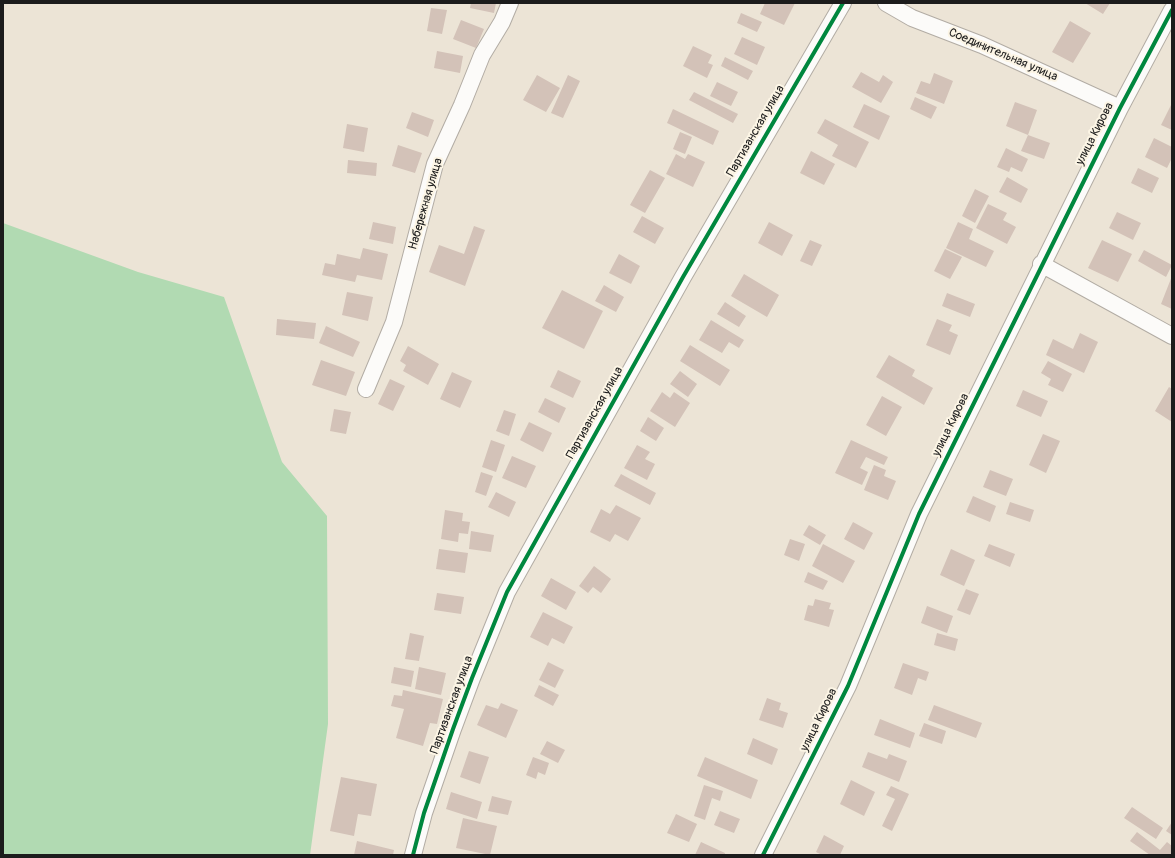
<!DOCTYPE html>
<html>
<head>
<meta charset="utf-8">
<style>
  body { margin:0 }
  #map { position:relative; width:1175px; height:858px; overflow:hidden; background:#ece4d6; font-family:Pangolin,sans-serif }
  canvas { display:block }
  .frame { position:absolute; inset:0; border:4px solid #1c1c1c; pointer-events:none }
</style>
</head>
<body>
<div id="map">
<canvas width="1175" height="858"></canvas>
<div class="frame"></div>
</div>
<script>
const ctx = document.querySelector('canvas').getContext('2d');
ctx.lineJoin = 'round';
function fill(path, color) {
  ctx.fillStyle = color;
  ctx.fill(path, 'evenodd');
}
function poly(rows) {
  const path = new Path2D();
  for (const r of rows) {
    path.moveTo(r[0], r[1]);
    for (let i = 2; i < r.length; i += 2) path.lineTo(r[i], r[i + 1]);
  }
  return path;
}
function trace(path, color, width, dash) {
  ctx.strokeStyle = color;
  ctx.lineWidth = width;
  ctx.lineCap = dash ? 'butt' : 'round';
  ctx.setLineDash(dash || []);
  ctx.stroke(path);
}
function write(font, color, halo, rows, align = 'center') {
  ctx.font = font + ' Pangolin,sans-serif';
  ctx.lineWidth = 4;
  ctx.setLineDash([]);
  ctx.textBaseline = 'middle';
  ctx.strokeStyle = halo;
  ctx.fillStyle = color;
  for (const [text, x, y, turn = 0] of rows) {
    ctx.save();
    ctx.translate(x, y);
    ctx.rotate((+turn || 0) * Math.PI / 180);
    ctx.textAlign = isNaN(turn) ? turn : align;
    if (halo) ctx.strokeText(text, 0, 0);
    ctx.fillText(text, 0, 0);
    ctx.restore();
  }
}
fill(poly([
  [3,223,138,272,224,297,282,462,327,516,328,724,310,855,3,855]
]), '#b1dab2');
fill(poly([
  [471,3,496,3,494,13,470,8],
  [765,3,795,3,784,25,760,14],
  [1085,3,1110,3,1103,14],
  [431,8,447,10,442,34,427,31],
  [741,13,762,22,757,32,737,23],
  [461,20,484,29,476,48,453,39],
  [1070,21,1091,33,1073,63,1052,52],
  [742,37,765,47,757,65,734,54],
  [693,46,712,55,708,63,713,65,707,78,683,66],
  [437,51,463,56,460,73,434,68],
  [725,57,753,71,748,80,721,66],
  [861,72,879,82,883,75,893,82,881,103,852,87],
  [934,73,953,81,944,104,916,93,921,81,930,84],
  [537,75,560,88,546,112,523,100],
  [568,75,580,81,563,118,551,113],
  [717,82,738,92,731,106,710,96],
  [694,92,738,114,733,123,689,100],
  [915,97,937,107,931,119,910,109],
  [1015,102,1037,110,1028,135,1006,126],
  [1172,103,1172,130,1161,125],
  [864,104,890,116,879,140,853,127],
  [673,109,719,131,713,145,667,123],
  [412,112,434,120,428,137,406,128],
  [825,119,869,142,856,168,832,156,838,145,817,133],
  [347,124,368,128,364,152,343,148],
  [680,132,692,137,685,154,673,149],
  [1028,135,1050,143,1044,159,1021,151],
  [1154,138,1172,147,1172,158,1167,168,1145,157],
  [398,145,422,153,415,173,392,166],
  [1006,148,1028,159,1022,172,1011,167,1009,172,997,167],
  [811,151,835,164,824,185,800,173],
  [676,154,685,159,688,154,705,162,693,187,666,174],
  [348,160,377,163,376,176,347,173],
  [1138,168,1159,178,1152,193,1131,183],
  [650,170,665,178,645,213,630,205],
  [1007,177,1028,189,1021,203,999,192],
  [975,189,989,196,975,223,962,216],
  [988,204,1007,213,1003,220,1016,227,1007,244,976,228],
  [1117,212,1141,223,1133,240,1109,228],
  [642,216,664,228,655,244,633,232],
  [373,222,396,227,393,244,369,239],
  [769,222,793,235,782,256,758,243],
  [958,222,973,229,969,239,994,251,986,267,946,248],
  [474,226,485,230,465,286,429,272,439,245,464,254],
  [810,240,822,245,812,266,800,261],
  [1102,240,1132,254,1118,282,1088,268],
  [363,248,388,254,382,280,357,275,355,282,322,275,325,263,335,265,337,254,360,259],
  [945,249,962,257,950,279,934,271],
  [1144,250,1172,265,1166,277,1138,261],
  [619,254,640,266,631,284,609,273],
  [744,274,779,295,767,317,731,296],
  [1172,276,1172,309,1161,304],
  [604,285,624,297,616,312,595,301],
  [562,290,603,311,584,349,542,328],
  [347,292,373,297,368,321,342,315],
  [947,293,975,304,970,317,942,306],
  [725,302,746,316,739,327,717,314],
  [277,319,316,323,314,339,276,335],
  [937,319,952,325,949,331,958,335,950,355,926,345],
  [711,320,744,340,739,348,729,342,722,353,699,340],
  [326,326,360,342,353,357,319,343],
  [1080,333,1098,342,1084,373,1046,355,1053,339,1073,349],
  [690,345,730,370,720,386,680,361],
  [408,346,439,364,428,385,403,371,406,365,400,361],
  [889,355,915,370,912,376,933,388,924,405,876,377],
  [321,360,355,372,346,396,312,385],
  [1048,361,1072,374,1063,392,1048,385,1051,379,1041,373],
  [558,370,581,381,573,398,550,387],
  [680,371,697,384,688,397,670,384],
  [452,372,472,381,460,408,440,399],
  [390,379,405,386,393,411,378,404],
  [1169,387,1172,389,1172,422,1155,411],
  [1023,390,1048,401,1041,417,1016,406],
  [662,392,670,398,674,392,690,403,675,427,650,411],
  [882,396,902,407,886,436,866,425],
  [545,398,566,408,559,423,538,412],
  [334,409,351,412,346,434,330,431],
  [504,410,516,414,509,436,496,431],
  [648,417,664,428,656,441,640,431],
  [529,422,552,433,543,452,520,440],
  [1043,434,1060,441,1046,473,1029,465],
  [491,440,505,445,496,472,482,467],
  [851,440,888,457,884,465,866,457,860,468,868,472,862,485,835,473],
  [637,445,650,452,645,459,655,464,647,480,624,468],
  [512,456,536,466,526,488,502,478],
  [874,465,886,470,884,476,896,481,888,500,864,490],
  [990,470,1013,479,1006,496,983,487],
  [481,472,493,476,486,496,475,492],
  [621,474,656,493,650,505,614,486],
  [496,492,516,502,509,517,488,507],
  [973,496,996,506,990,522,966,512],
  [1010,502,1034,510,1030,522,1006,514],
  [616,505,641,518,628,541,615,534,610,542,590,532,601,509,610,514],
  [445,510,463,513,462,521,470,522,468,534,459,533,458,542,441,539],
  [853,522,873,533,864,550,844,539],
  [809,525,826,535,820,545,803,535],
  [471,531,494,535,491,552,469,549],
  [790,539,805,544,799,561,784,555],
  [823,544,855,561,843,583,812,566],
  [989,544,1015,554,1010,567,984,556],
  [439,549,468,553,465,573,436,569],
  [951,549,975,560,964,586,940,575],
  [594,566,611,579,601,593,593,587,588,593,579,586],
  [808,572,828,581,823,590,804,582],
  [551,578,576,592,566,610,541,596],
  [966,589,979,594,970,615,957,610],
  [437,593,464,597,461,614,434,610],
  [815,599,831,603,829,609,834,610,829,627,804,620,808,605,813,606],
  [927,606,953,616,947,633,921,623],
  [543,612,573,627,564,644,552,638,548,646,530,637],
  [410,633,424,636,419,661,405,659],
  [937,633,958,639,955,651,934,645],
  [548,662,564,670,555,688,539,680],
  [903,663,929,672,926,681,918,678,912,695,894,688],
  [394,667,414,671,411,687,391,683],
  [419,667,446,673,441,695,415,689],
  [539,685,559,695,553,706,534,696],
  [403,690,443,699,437,724,430,723,423,746,396,738,404,709,391,706,394,695,402,696],
  [767,698,781,703,779,710,788,713,783,728,759,720],
  [501,703,518,710,506,738,477,725,486,705,498,709],
  [934,705,982,723,976,738,928,720],
  [880,719,915,733,910,748,874,735],
  [924,723,946,731,942,744,919,736],
  [753,738,778,749,772,765,747,754],
  [547,741,565,750,558,763,540,754],
  [469,751,489,757,480,784,460,777],
  [868,752,887,759,889,754,907,761,899,782,862,767],
  [533,757,549,763,545,775,538,772,536,779,526,775],
  [705,757,758,780,751,799,697,776],
  [341,777,377,784,371,816,358,814,354,836,330,831],
  [851,780,875,792,864,816,840,804],
  [704,785,723,791,720,801,712,798,705,820,694,816],
  [891,786,909,794,892,831,882,826,895,799,886,795],
  [451,792,482,802,477,819,446,809],
  [492,796,512,801,508,815,488,811],
  [1132,807,1163,828,1156,839,1124,818],
  [720,811,740,819,734,833,714,825],
  [676,814,697,824,689,842,667,833],
  [463,818,497,826,490,855,456,848],
  [1172,822,1172,835,1166,831],
  [1137,832,1160,850,1167,842,1172,846,1172,855,1150,855,1130,841],
  [824,835,844,846,840,855,822,855,816,852],
  [357,841,394,850,393,855,354,855],
  [701,842,725,853,725,855,695,855]
]), '#d3c2b8');
const street = poly([
  [886,3,912,18,982,45,1120,108],
  [1041,264,1172,336],
  [366,389,394,322,435,164,462,105,482,55,502,22,510,3],
  [413,855,424,813,453,729,472,678,507,592,683,277,843,3],
  [763,855,848,686,919,514,1120,108,1172,10]
]);
trace(street, '#b2aca4', 18);
trace(street, '#fcfbf9', 16);
trace(poly([
  [413,855,424,813,453,729,472,678,507,592,683,277,843,3],
  [763,855,848,686,919,514,1120,108,1172,10]
]), '#00873e', 4);
write('12px', '#1c1c1c', '#fcf5e5', [
  ["Соединительная улица",1003,55,23],
  ["Партизанская улица",756,131,-60],
  ["улица Кирова",1095,134,-63],
  ["Набережная улица",426,204,-74],
  ["Партизанская улица",595,413,-61],
  ["улица Кирова",951,425,-64],
  ["Партизанская улица",452,705,-70],
  ["улица Кирова",819,720,-64]
]);
</script>
</body>
</html>
